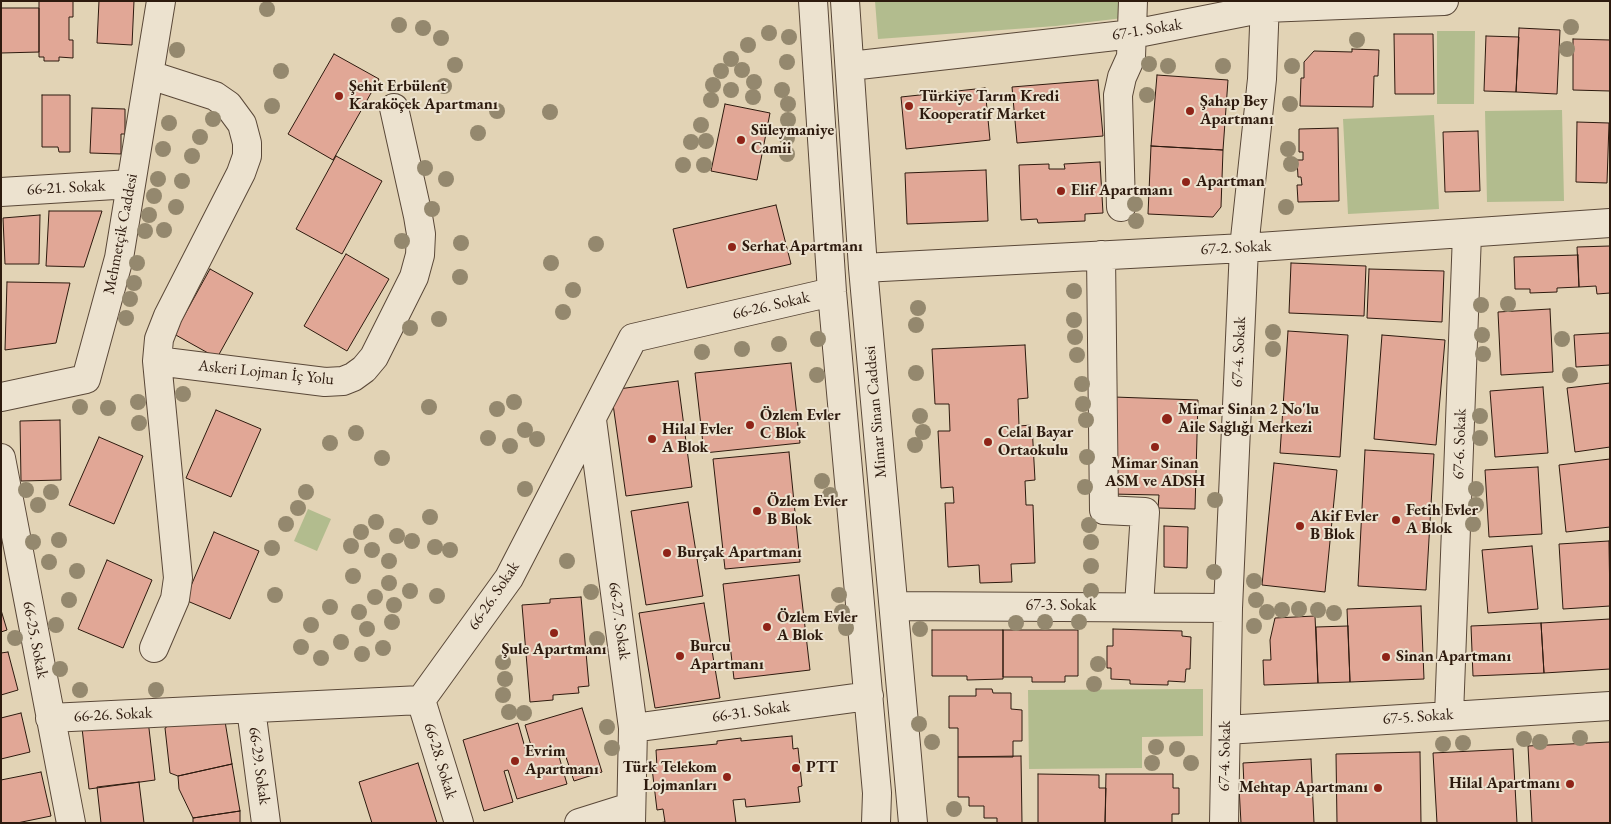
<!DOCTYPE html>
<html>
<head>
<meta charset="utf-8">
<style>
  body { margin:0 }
  #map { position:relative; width:1611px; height:824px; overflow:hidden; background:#e2d3b5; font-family:"EB Garamond",serif }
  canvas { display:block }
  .frame { position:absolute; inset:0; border:2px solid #2d1a0e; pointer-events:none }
</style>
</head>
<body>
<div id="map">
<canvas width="1611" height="824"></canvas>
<div class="frame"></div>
</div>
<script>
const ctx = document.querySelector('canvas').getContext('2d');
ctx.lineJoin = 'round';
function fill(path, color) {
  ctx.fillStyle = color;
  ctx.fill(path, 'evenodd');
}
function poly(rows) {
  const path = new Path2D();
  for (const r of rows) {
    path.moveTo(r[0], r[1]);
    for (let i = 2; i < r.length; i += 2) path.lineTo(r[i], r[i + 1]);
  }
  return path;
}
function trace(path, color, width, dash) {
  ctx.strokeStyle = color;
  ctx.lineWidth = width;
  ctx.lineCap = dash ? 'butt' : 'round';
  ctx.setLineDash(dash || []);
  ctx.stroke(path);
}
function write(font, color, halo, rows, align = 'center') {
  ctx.font = font + ' "EB Garamond",serif';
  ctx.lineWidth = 4;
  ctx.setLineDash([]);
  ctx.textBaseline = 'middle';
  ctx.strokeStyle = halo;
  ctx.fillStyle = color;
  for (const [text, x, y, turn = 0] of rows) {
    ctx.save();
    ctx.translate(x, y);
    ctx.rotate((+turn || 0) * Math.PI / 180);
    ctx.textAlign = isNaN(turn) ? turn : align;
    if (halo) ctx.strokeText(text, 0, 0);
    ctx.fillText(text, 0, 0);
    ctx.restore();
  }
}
fill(poly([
  [875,1,1122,1,1123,18,1056,26,878,39],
  [1437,31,1475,31,1474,104,1437,104],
  [1562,110,1564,201,1487,202,1485,111],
  [1434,115,1439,209,1348,214,1343,119],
  [308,509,331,519,317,551,294,541],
  [1203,689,1203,736,1142,737,1142,768,1029,769,1028,690]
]), '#b2bc8e');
const building = poly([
  [39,1,73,1,73,17,69,17,69,40,73,40,73,58,59,57,59,61,44,61,44,57,39,57,39,1],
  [99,1,134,1,132,45,97,43,99,1],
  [1,8,39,8,39,52,1,53,1,8],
  [1519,28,1560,30,1557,94,1516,92,1519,28],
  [1394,34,1433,34,1434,94,1395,94,1394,34],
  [1486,36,1519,37,1516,92,1484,91,1486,36],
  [1573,39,1610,40,1610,91,1573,90,1573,39],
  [1352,49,1379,50,1378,76,1374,76,1373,107,1300,106,1301,78,1304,78,1304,62,1314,51,1352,52,1352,49],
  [334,54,379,79,333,160,288,134,334,54],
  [1157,75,1228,80,1223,150,1151,146,1157,75],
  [1098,80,1103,136,1017,143,1012,87,1098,80],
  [985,88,990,140,906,149,901,97,985,88],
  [42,95,70,95,70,152,59,152,58,147,42,147,42,95],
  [725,104,770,113,757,180,711,171,725,104],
  [92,108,125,109,125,134,121,134,121,154,90,153,92,108],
  [1577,122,1609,123,1607,183,1576,182,1577,122],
  [1338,128,1339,201,1298,202,1297,185,1302,185,1301,177,1298,177,1297,160,1303,160,1303,152,1299,152,1299,129,1338,128],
  [1478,131,1480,191,1445,192,1443,132,1478,131],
  [1151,146,1223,150,1221,207,1213,217,1148,214,1151,146],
  [336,156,382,181,342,254,296,229,336,156],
  [1100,162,1103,213,1085,214,1085,221,1038,223,1037,219,1021,220,1019,165,1049,164,1049,169,1065,169,1064,164,1100,162],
  [986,170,988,221,907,224,905,173,986,170],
  [776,205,791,264,687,288,673,229,776,205],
  [49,211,102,211,84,267,46,266,49,211],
  [40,215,39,264,5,264,3,218,40,215],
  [1610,246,1610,293,1597,294,1596,286,1579,287,1577,247,1610,246],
  [346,254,389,279,347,351,304,326,346,254],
  [1578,255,1579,287,1557,288,1557,292,1530,293,1530,289,1515,289,1514,257,1578,255],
  [1291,263,1366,266,1364,316,1289,313,1291,263],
  [210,269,253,293,217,358,174,334,210,269],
  [1369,269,1444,271,1442,322,1367,318,1369,269],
  [7,282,70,283,56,343,5,350,7,282],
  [1550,309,1553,372,1501,375,1498,312,1550,309],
  [1288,331,1348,335,1340,457,1280,453,1288,331],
  [1610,333,1610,365,1576,367,1574,335,1610,333],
  [1382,335,1445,340,1436,445,1374,439,1382,335],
  [1025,345,1028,398,1018,399,1019,426,1032,425,1035,480,1025,481,1026,505,1033,505,1035,563,1011,564,1012,582,980,583,979,565,948,567,945,503,954,503,953,487,941,488,938,431,950,431,949,404,935,404,932,349,1025,345],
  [791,363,800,443,704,453,695,373,791,363],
  [678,381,692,487,626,496,611,390,678,381],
  [1610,383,1610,447,1575,452,1567,388,1610,383],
  [1543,387,1548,453,1495,457,1490,391,1543,387],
  [1114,397,1198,400,1195,509,1158,508,1159,495,1111,494,1114,397],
  [216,410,261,429,231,497,186,478,216,410],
  [60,420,61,480,21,481,20,421,60,420],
  [99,437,143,456,114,524,69,505,99,437],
  [1365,450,1434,454,1426,590,1358,586,1365,450],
  [789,452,800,562,725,569,713,459,789,452],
  [1610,459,1610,527,1566,532,1559,465,1610,459],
  [1274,463,1337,470,1325,592,1262,585,1274,463],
  [1538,467,1542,534,1489,537,1485,470,1538,467],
  [688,502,703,596,646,605,631,511,688,502],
  [1164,526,1188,527,1187,568,1164,567,1164,526],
  [214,532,259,551,230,619,185,600,214,532],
  [1609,541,1610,606,1563,609,1559,544,1609,541],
  [1532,546,1538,609,1488,613,1482,550,1532,546],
  [107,560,152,580,123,648,78,629,107,560],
  [799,575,810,670,734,679,723,584,799,575],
  [581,597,589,686,578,687,579,693,553,695,553,700,530,702,522,605,550,603,550,599,581,597],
  [704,603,720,698,655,708,639,613,704,603],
  [1421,606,1424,679,1350,682,1347,609,1421,606],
  [1,610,7,630,1,632,1,610],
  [1315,616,1318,683,1264,685,1263,660,1271,660,1270,640,1275,618,1315,616],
  [1610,619,1610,669,1544,673,1541,623,1610,619],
  [1541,623,1544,673,1473,676,1471,626,1541,623],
  [1348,626,1350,682,1318,683,1316,627,1348,626],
  [1113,629,1182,631,1182,636,1191,637,1190,669,1186,669,1185,682,1168,681,1168,685,1130,684,1130,680,1111,679,1111,668,1107,668,1107,646,1113,646,1113,629],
  [932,630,1003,630,1003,679,967,680,967,676,932,676,932,630],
  [1003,630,1078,630,1078,676,1065,676,1065,682,1032,682,1032,677,1003,677,1003,630],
  [8,652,18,690,1,695,1,653,8,652],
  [976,689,992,689,993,693,1011,693,1011,709,1022,710,1022,741,1013,741,1013,757,958,757,958,728,949,728,949,696,976,696,976,689],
  [582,708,602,772,574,781,564,751,558,753,567,784,517,799,508,770,504,771,513,802,484,811,463,740,518,723,526,751,532,749,525,725,582,708],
  [21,713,30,752,1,759,1,718,21,713],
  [224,715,232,764,178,776,170,773,165,728,185,716,224,715],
  [148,720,155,780,89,789,82,728,148,720],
  [792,736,793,749,798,748,802,786,798,787,800,802,746,807,745,799,733,800,736,823,658,823,665,822,663,809,657,810,652,768,657,767,656,750,717,744,717,741,741,738,741,741,792,736],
  [1610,742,1610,823,1532,823,1528,746,1610,742],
  [1513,749,1517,823,1437,823,1433,753,1513,749],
  [1420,752,1421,823,1337,823,1336,754,1420,752],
  [1021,756,1022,823,997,823,997,818,984,818,984,806,969,806,969,797,958,797,958,757,1021,756],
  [1311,759,1314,823,1241,823,1239,787,1244,786,1243,763,1311,759],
  [418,763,437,823,372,823,359,782,418,763],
  [232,764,240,811,193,818,179,789,178,776,232,764],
  [41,772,51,816,17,823,1,823,1,780,41,772],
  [1038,774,1099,775,1099,788,1106,788,1105,823,1038,823,1038,774],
  [1106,774,1173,774,1173,788,1179,788,1179,814,1172,814,1172,823,1105,823,1106,774],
  [139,782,144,823,101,823,97,787,139,782],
  [240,811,240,823,193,823,193,818,240,811]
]);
fill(building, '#e1a796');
trace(building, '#2d1a0e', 1);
const minor = poly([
  [813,1,832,292,877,793,876,823],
  [845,1,863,268,913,823],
  [850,66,1133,34,1265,8,1444,1],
  [150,75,215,96,228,105,242,124,247,143,247,156,241,173,168,316,159,339,157,361,178,578,175,599,154,648],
  [1,192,131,184],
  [1121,207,1118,95,1122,77,1131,57,1133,1],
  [1101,255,1104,510,1145,512,1139,606],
  [863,268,1244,248,1610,223],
  [157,361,325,382,343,381,353,377,364,369,374,357,414,277,420,255,421,234,418,216,394,108],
  [1,397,86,379,119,258,161,1],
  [592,420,633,728,631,823],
  [1,458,71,823],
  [894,606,1228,608],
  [421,700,459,823],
  [251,709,266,823],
  [1449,715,1467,234],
  [50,718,421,700,509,578,633,338,832,292],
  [633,728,869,696],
  [1226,730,1610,706],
  [579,823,630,807],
  [1224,823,1228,608,1244,248,1262,79,1265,1]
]);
trace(minor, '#5a4838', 30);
trace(minor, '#ece2cf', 28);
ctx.fillStyle = '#94886e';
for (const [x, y] of [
  [267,9],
  [399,25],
  [1571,27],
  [423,28],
  [769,33],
  [789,37],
  [441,38],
  [1357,40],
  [748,45],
  [1567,49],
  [177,50],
  [731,59],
  [787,62],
  [1149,64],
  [455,65],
  [1168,66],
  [1223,66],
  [1292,66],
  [742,70],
  [281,71],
  [721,71],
  [754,82],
  [713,85],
  [444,86],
  [731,90],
  [782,90],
  [1147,95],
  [753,97],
  [711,100],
  [788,104],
  [1290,104],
  [272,106],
  [497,111],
  [550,112],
  [213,119],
  [788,120],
  [169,123],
  [701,125],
  [478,133],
  [200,137],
  [787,138],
  [706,141],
  [691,142],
  [163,149],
  [1288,149],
  [787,154],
  [192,156],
  [1291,164],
  [683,165],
  [704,165],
  [425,168],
  [158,179],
  [446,179],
  [182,181],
  [154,196],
  [1135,204],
  [176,207],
  [1286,207],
  [432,209],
  [149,215],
  [1136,221],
  [164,230],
  [145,231],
  [402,241],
  [461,243],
  [596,244],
  [137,263],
  [551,263],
  [460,277],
  [134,283],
  [573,290],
  [1074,291],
  [130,299],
  [1508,304],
  [1481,305],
  [918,308],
  [563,312],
  [126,318],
  [439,319],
  [1074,320],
  [916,325],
  [410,328],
  [1273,332],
  [1482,335],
  [1075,337],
  [818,339],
  [1562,339],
  [779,344],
  [742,349],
  [1273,349],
  [702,352],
  [1483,354],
  [1077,355],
  [916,373],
  [817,375],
  [1570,375],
  [1082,384],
  [183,394],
  [138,402],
  [514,402],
  [1083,404],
  [80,407],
  [429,407],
  [108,408],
  [497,409],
  [920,416],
  [1480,416],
  [1086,420],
  [139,423],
  [525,430],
  [923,432],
  [356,433],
  [488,438],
  [1480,438],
  [537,439],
  [330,443],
  [915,445],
  [510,446],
  [1087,457],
  [382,458],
  [822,481],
  [1085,487],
  [525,489],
  [1476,489],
  [26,490],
  [51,492],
  [306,492],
  [830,495],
  [1215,500],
  [38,505],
  [1476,505],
  [298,508],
  [430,517],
  [376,522],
  [286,524],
  [1473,524],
  [1089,525],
  [361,532],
  [397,536],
  [59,540],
  [412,541],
  [33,542],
  [1091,542],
  [351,546],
  [435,547],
  [272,548],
  [372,550],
  [450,550],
  [389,561],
  [567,561],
  [49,562],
  [1091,566],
  [77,571],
  [1214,572],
  [353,576],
  [1254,581],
  [389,583],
  [410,591],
  [1091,591],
  [591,592],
  [275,595],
  [839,595],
  [437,596],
  [375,597],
  [69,600],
  [1256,600],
  [394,605],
  [330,607],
  [1299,609],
  [1282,610],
  [1318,610],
  [359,612],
  [842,612],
  [1267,612],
  [1334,613],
  [392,622],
  [1045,622],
  [1079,622],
  [1016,623],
  [56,625],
  [311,625],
  [1254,626],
  [846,628],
  [367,629],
  [920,629],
  [15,638],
  [597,639],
  [341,642],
  [301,647],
  [383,648],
  [362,654],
  [321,658],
  [503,662],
  [1098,664],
  [60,669],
  [505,679],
  [1094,684],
  [80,690],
  [156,690],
  [503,695],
  [509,712],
  [524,713],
  [919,724],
  [607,727],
  [1580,738],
  [1524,739],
  [932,742],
  [1540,742],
  [1463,743],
  [1443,744],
  [1156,747],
  [612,748],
  [1177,749],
  [1152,763],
  [1191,763],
  [954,809]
]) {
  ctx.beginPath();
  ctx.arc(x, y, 8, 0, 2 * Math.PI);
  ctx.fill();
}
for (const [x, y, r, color] of [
  [339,96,5,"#8f2418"],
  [909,106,5,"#8f2418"],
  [1190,111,5,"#8f2418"],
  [741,140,5,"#8f2418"],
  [1186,182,5,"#8f2418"],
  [1061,191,5,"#8f2418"],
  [732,247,5,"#8f2418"],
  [1167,419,6,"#8f2418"],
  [750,425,5,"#8f2418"],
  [652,439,5,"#8f2418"],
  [988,442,5,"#8f2418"],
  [1155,447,5,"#8f2418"],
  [757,511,5,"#8f2418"],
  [1396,520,5,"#8f2418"],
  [1300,526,5,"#8f2418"],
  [667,553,5,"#8f2418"],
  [767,627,5,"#8f2418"],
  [554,633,5,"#8f2418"],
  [680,656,5,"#8f2418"],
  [1386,657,5,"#8f2418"],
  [515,761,5,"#8f2418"],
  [796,768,5,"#8f2418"],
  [727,777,5,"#8f2418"],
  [1570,784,5,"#8f2418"],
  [1378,788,5,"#8f2418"]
]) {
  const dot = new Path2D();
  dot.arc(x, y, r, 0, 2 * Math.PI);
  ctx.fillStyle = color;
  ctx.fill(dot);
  trace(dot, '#ece2cf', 2);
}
write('16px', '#2d1a0e', '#ece2cf', [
  ["67-1. Sokak",1147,30,-9],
  ["66-21. Sokak",66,188,-3],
  ["Mehmetçik Caddesi",121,234,-79],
  ["67-2. Sokak",1236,248,-3],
  ["66-26. Sokak",771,306,-13],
  ["67-4. Sokak",1239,352,-87],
  ["Askeri Lojman İç Yolu",266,373,6],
  ["Mimar Sinan Caddesi",876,412,-95],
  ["67-6. Sokak",1460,444,-88],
  ["66-26. Sokak",494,596,-56],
  ["67-3. Sokak",1061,606],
  ["66-27. Sokak",619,621,82],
  ["66-25. Sokak",35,640,79],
  ["66-31. Sokak",751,712,-8],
  ["66-26. Sokak",113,715,-3],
  ["67-5. Sokak",1418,717,-4],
  ["67-4. Sokak",1225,756,-89],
  ["66-28. Sokak",440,761,73],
  ["66-29. Sokak",259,766,82]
]);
write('bold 16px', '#2d1a0e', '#ece2cf', [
  ["Şehit Erbülent",349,87],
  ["Karaköçek Apartmanı",349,105],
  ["Türkiye Tarım Kredi",919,97],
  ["Kooperatif Market",919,115],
  ["Şahap Bey",1200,102],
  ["Apartmanı",1200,120],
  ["Süleymaniye",751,131],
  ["Camii",751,149],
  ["Apartman",1196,182],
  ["Elif Apartmanı",1071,191],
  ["Serhat Apartmanı",742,247],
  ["Mimar Sinan 2 No'lu",1178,410],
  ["Aile Sağlığı Merkezi",1178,428],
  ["Özlem Evler",760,416],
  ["C Blok",760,434],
  ["Hilal Evler",662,430],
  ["A Blok",662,448],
  ["Celal Bayar",998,433],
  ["Ortaokulu",998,451],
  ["Mimar Sinan",1155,464,"center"],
  ["ASM ve ADSH",1155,482,"center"],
  ["Özlem Evler",767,502],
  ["B Blok",767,520],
  ["Fetih Evler",1406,511],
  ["A Blok",1406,529],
  ["Akif Evler",1310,517],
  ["B Blok",1310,535],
  ["Burçak Apartmanı",677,553],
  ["Özlem Evler",777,618],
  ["A Blok",777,636],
  ["Burcu",690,647],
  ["Apartmanı",690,665],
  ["Şule Apartmanı",554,650,"center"],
  ["Sinan Apartmanı",1396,657],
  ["Evrim",525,752],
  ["Apartmanı",525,770],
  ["Türk Telekom",717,768,"right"],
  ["Lojmanları",717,786,"right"],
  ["PTT",806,768],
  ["Hilal Apartmanı",1560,784,"right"],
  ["Mehtap Apartmanı",1368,788,"right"]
], 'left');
</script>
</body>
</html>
